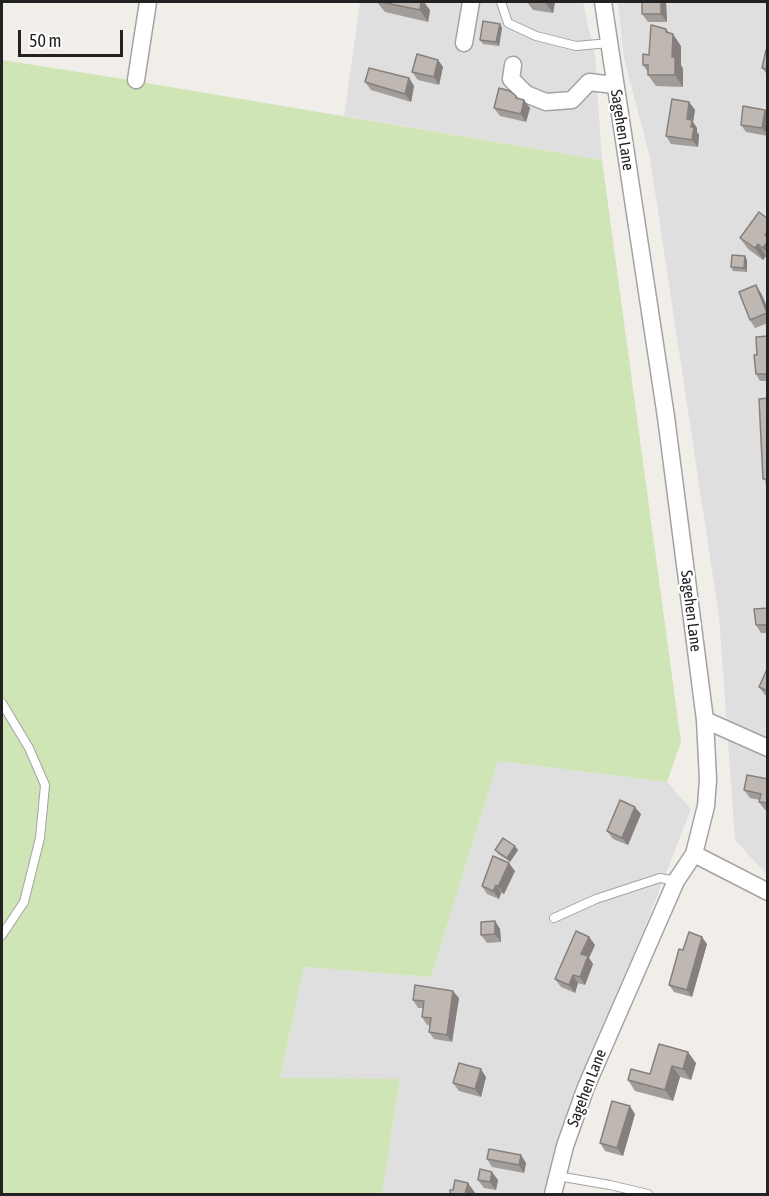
<!DOCTYPE html>
<html>
<head>
<meta charset="utf-8">
<style>
  body { margin:0 }
  #map { position:relative; width:769px; height:1196px; overflow:hidden; background:#f1eee9; font-family:"Asap Condensed",sans-serif }
  canvas { display:block }
  .frame { position:absolute; inset:0; border:3px solid #222; pointer-events:none }
  .scale { position:absolute; left:18px; top:30px; width:105px; height:27px; box-sizing:border-box; border:3px solid #222; border-top:0; padding-left:8px; font-size:18px; line-height:21px; white-space:nowrap; color:#222; -webkit-text-stroke:4px #fff; paint-order:stroke }
</style>
</head>
<body>
<div id="map">
<canvas width="769" height="1196"></canvas>
<div class="frame"></div>
<div class="scale">50 m</div>
</div>
<script>
const ctx = document.querySelector('canvas').getContext('2d');
ctx.lineJoin = 'round';
function fill(path, color) {
  ctx.fillStyle = color;
  ctx.fill(path, 'evenodd');
}
function poly(rows) {
  const path = new Path2D();
  for (const r of rows) {
    path.moveTo(r[0], r[1]);
    for (let i = 2; i < r.length; i += 2) path.lineTo(r[i], r[i + 1]);
  }
  return path;
}
function trace(path, color, width, dash) {
  ctx.strokeStyle = color;
  ctx.lineWidth = width;
  ctx.lineCap = dash ? 'butt' : 'round';
  ctx.setLineDash(dash || []);
  ctx.stroke(path);
}
function write(font, color, halo, rows, align = 'center') {
  ctx.font = font + ' "Asap Condensed",sans-serif';
  ctx.lineWidth = 4.5;
  ctx.setLineDash([]);
  ctx.textBaseline = 'middle';
  ctx.strokeStyle = halo;
  ctx.fillStyle = color;
  for (const [text, x, y, turn = 0] of rows) {
    ctx.save();
    ctx.translate(x, y);
    ctx.rotate((+turn || 0) * Math.PI / 180);
    ctx.textAlign = isNaN(turn) ? turn : align;
    if (halo) ctx.strokeText(text, 0, 0);
    ctx.fillText(text, 0, 0);
    ctx.restore();
  }
}
fill(poly([
  [360,2,583,2,595,56,602,160,344,116],
  [618,2,767,2,767,875,735,840,719,617,650,158,624,58],
  [498,761,667,782,691,809,643,932,591,1052,554,1156,547,1194,382,1194,400,1079,280,1078,304,967,431,977]
]), '#e0dfdf');
fill(poly([
  [2,60,117,78,602,160,681,742,667,782,498,761,431,977,304,967,280,1078,400,1079,382,1194,2,1194]
]), '#d0e5b5');
const service = poly([
  [501,2,508,23,536,36,576,46,609,43],
  [2,703,29,748,45,785,40,838,24,902,2,935],
  [554,918,596,899,660,878,676,881],
  [557,1176,610,1185,648,1194]
]);
const minor = poly([
  [464,43,471,2],
  [513,65,511,79,526,94,546,102,572,100,589,82,614,85],
  [136,80,148,2],
  [705,720,768,748],
  [694,854,768,892],
  [553,1194,565,1146,586,1087,676,881,694,854,706,806,708,780,705,720,666,417,603,2]
]);
trace(service, '#a3a3a3', 10);
trace(minor, '#a3a3a3', 19);
trace(service, '#fff', 8);
trace(minor, '#fff', 16);
fill(poly([
  [377,2,421,2,430,10,428,22,385,12],
  [527,2,555,2,553,13,533,10],
  [666,2,667,22,648,22,642,14],
  [500,24,502,28,499,46,483,44,480,40],
  [668,33,681,46,681,65,683,69,683,87,656,86,648,75,648,72,643,65,649,55],
  [768,51,768,76,762,68],
  [438,60,443,67,439,85,418,80,412,72],
  [409,78,414,86,411,102,371,90,365,82],
  [518,98,524,100,530,108,526,122,500,116,494,108],
  [689,102,695,110,693,122,697,128,697,132,699,135,698,147,671,144,666,136],
  [765,110,768,113,768,136,746,132,741,125],
  [768,219,768,257,766,256,763,260,748,249,740,238],
  [747,260,747,272,733,271,731,267],
  [761,293,768,309,768,323,755,328,750,320],
  [768,336,768,381,760,381,756,374,757,355],
  [768,608,768,633,761,633,756,625],
  [768,667,768,696,765,695,759,687],
  [768,779,768,810,765,810,759,802,760,800,750,798,744,790],
  [641,814,628,845,613,839,607,831],
  [495,850,518,850,510,862,498,854],
  [515,871,504,894,501,893,499,899,487,894,482,886],
  [495,921,500,929,501,942,487,943,481,935],
  [589,937,595,945,589,958,593,964,585,985,578,983,575,993,561,987,555,979],
  [707,944,692,997,674,992,669,985,683,950],
  [459,998,452,1042,434,1039,429,1032,430,1025,427,1025,422,1017,423,1008,418,1008,413,1000],
  [659,1044,696,1063,691,1080,680,1077,673,1101,635,1091,628,1080,650,1074],
  [486,1077,481,1097,459,1091,453,1083],
  [635,1114,623,1156,605,1151,600,1143],
  [487,1159,526,1163,524,1173,492,1167],
  [478,1180,498,1180,496,1190,484,1188]
]), '#a39d99');
fill(poly([
  [421,2,424,2,430,10,428,22,420,10],
  [545,2,555,2,553,13],
  [661,2,666,2,667,22,661,14],
  [500,24,502,28,499,46,496,42],
  [666,29,673,39,673,34,681,46,681,65,683,69,683,87,675,75,672,57,666,32],
  [438,60,443,67,439,85,434,77],
  [409,78,414,86,411,102,405,94],
  [524,100,530,108,526,122,521,114],
  [689,102,695,110,693,122,697,128,697,132,699,135,698,147,692,140,687,119],
  [765,110,768,113,768,135,762,128],
  [768,241,768,254,763,248],
  [758,244,766,256,763,260,755,248],
  [745,256,747,260,747,272,744,268],
  [756,285,761,293,768,309,768,314],
  [635,807,641,814,628,845,622,838],
  [515,846,518,850,510,862,507,858],
  [509,863,515,871,504,894,498,887],
  [496,885,501,893,499,899,493,891],
  [495,921,500,929,501,942,495,934],
  [589,937,595,945,589,958,593,964,585,985,580,977,581,954],
  [702,937,707,944,692,997,687,990],
  [573,975,578,983,575,993,569,985],
  [453,991,459,998,452,1042,447,1035],
  [688,1052,696,1063,691,1080,683,1069],
  [672,1066,680,1077,673,1101,665,1090],
  [481,1069,486,1077,481,1097,475,1089],
  [630,1106,635,1114,623,1156,617,1148],
  [521,1155,526,1163,524,1173,519,1165],
  [492,1172,498,1180,496,1190,490,1182],
  [468,1183,476,1194,465,1194]
]), '#85807d');
const building = poly([
  [381,2,421,2,420,10,381,2],
  [642,2,661,2,661,14,642,14,642,2],
  [483,21,500,24,496,42,480,40,483,21],
  [651,25,666,29,666,32,673,34,672,57,675,57,675,75,648,75,648,65,643,65,643,54,649,55,651,25],
  [766,50,768,51,768,69,762,68,766,50],
  [417,54,438,60,434,77,412,72,417,54],
  [369,68,409,78,405,94,365,82,369,68],
  [499,88,510,91,516,96,516,98,524,100,521,114,494,108,499,88],
  [672,99,689,102,687,119,692,120,691,127,694,127,692,140,666,136,672,99],
  [743,106,765,110,762,128,741,125,743,106],
  [759,212,768,219,768,231,765,235,768,237,768,241,763,248,758,244,755,248,740,238,759,212],
  [732,255,745,256,744,268,731,267,732,255],
  [756,285,767,313,750,320,739,292,756,285],
  [768,336,768,374,756,374,754,355,757,355,756,337,768,336],
  [768,398,768,499,766,479,763,479,759,399,768,398],
  [768,608,768,625,756,625,754,609,768,608],
  [768,667,768,691,759,687,768,667],
  [747,775,768,779,768,803,759,802,761,794,744,790,747,775],
  [620,800,635,807,622,838,607,831,620,800],
  [503,838,515,846,507,858,495,850,503,838],
  [493,856,509,863,498,887,496,885,493,891,482,886,493,856],
  [495,921,495,934,481,935,481,922,495,921],
  [576,931,589,937,581,954,588,956,580,977,573,975,569,985,555,979,576,931],
  [689,932,702,937,687,990,669,985,679,949,683,950,689,932],
  [415,985,453,991,447,1035,429,1032,431,1018,422,1017,424,1001,413,1000,415,985],
  [659,1044,688,1052,683,1069,672,1066,665,1090,628,1080,631,1069,650,1074,659,1044],
  [459,1063,481,1069,475,1089,453,1083,459,1063],
  [612,1101,630,1106,617,1148,600,1143,612,1101],
  [489,1149,521,1155,519,1165,487,1159,489,1149],
  [480,1169,492,1172,490,1182,478,1180,480,1169],
  [455,1180,468,1183,465,1194,450,1194,450,1190,453,1190,455,1180]
]);
fill(building, '#beb7b2');
trace(building, '#85807d', 1.5);
write('16px', '#222', '#fff', [
  ["Sagehen Lane",622,130,81],
  ["Sagehen Lane",691,611,83],
  ["Sagehen Lane",587,1088,-69]
]);
</script>
</body>
</html>
